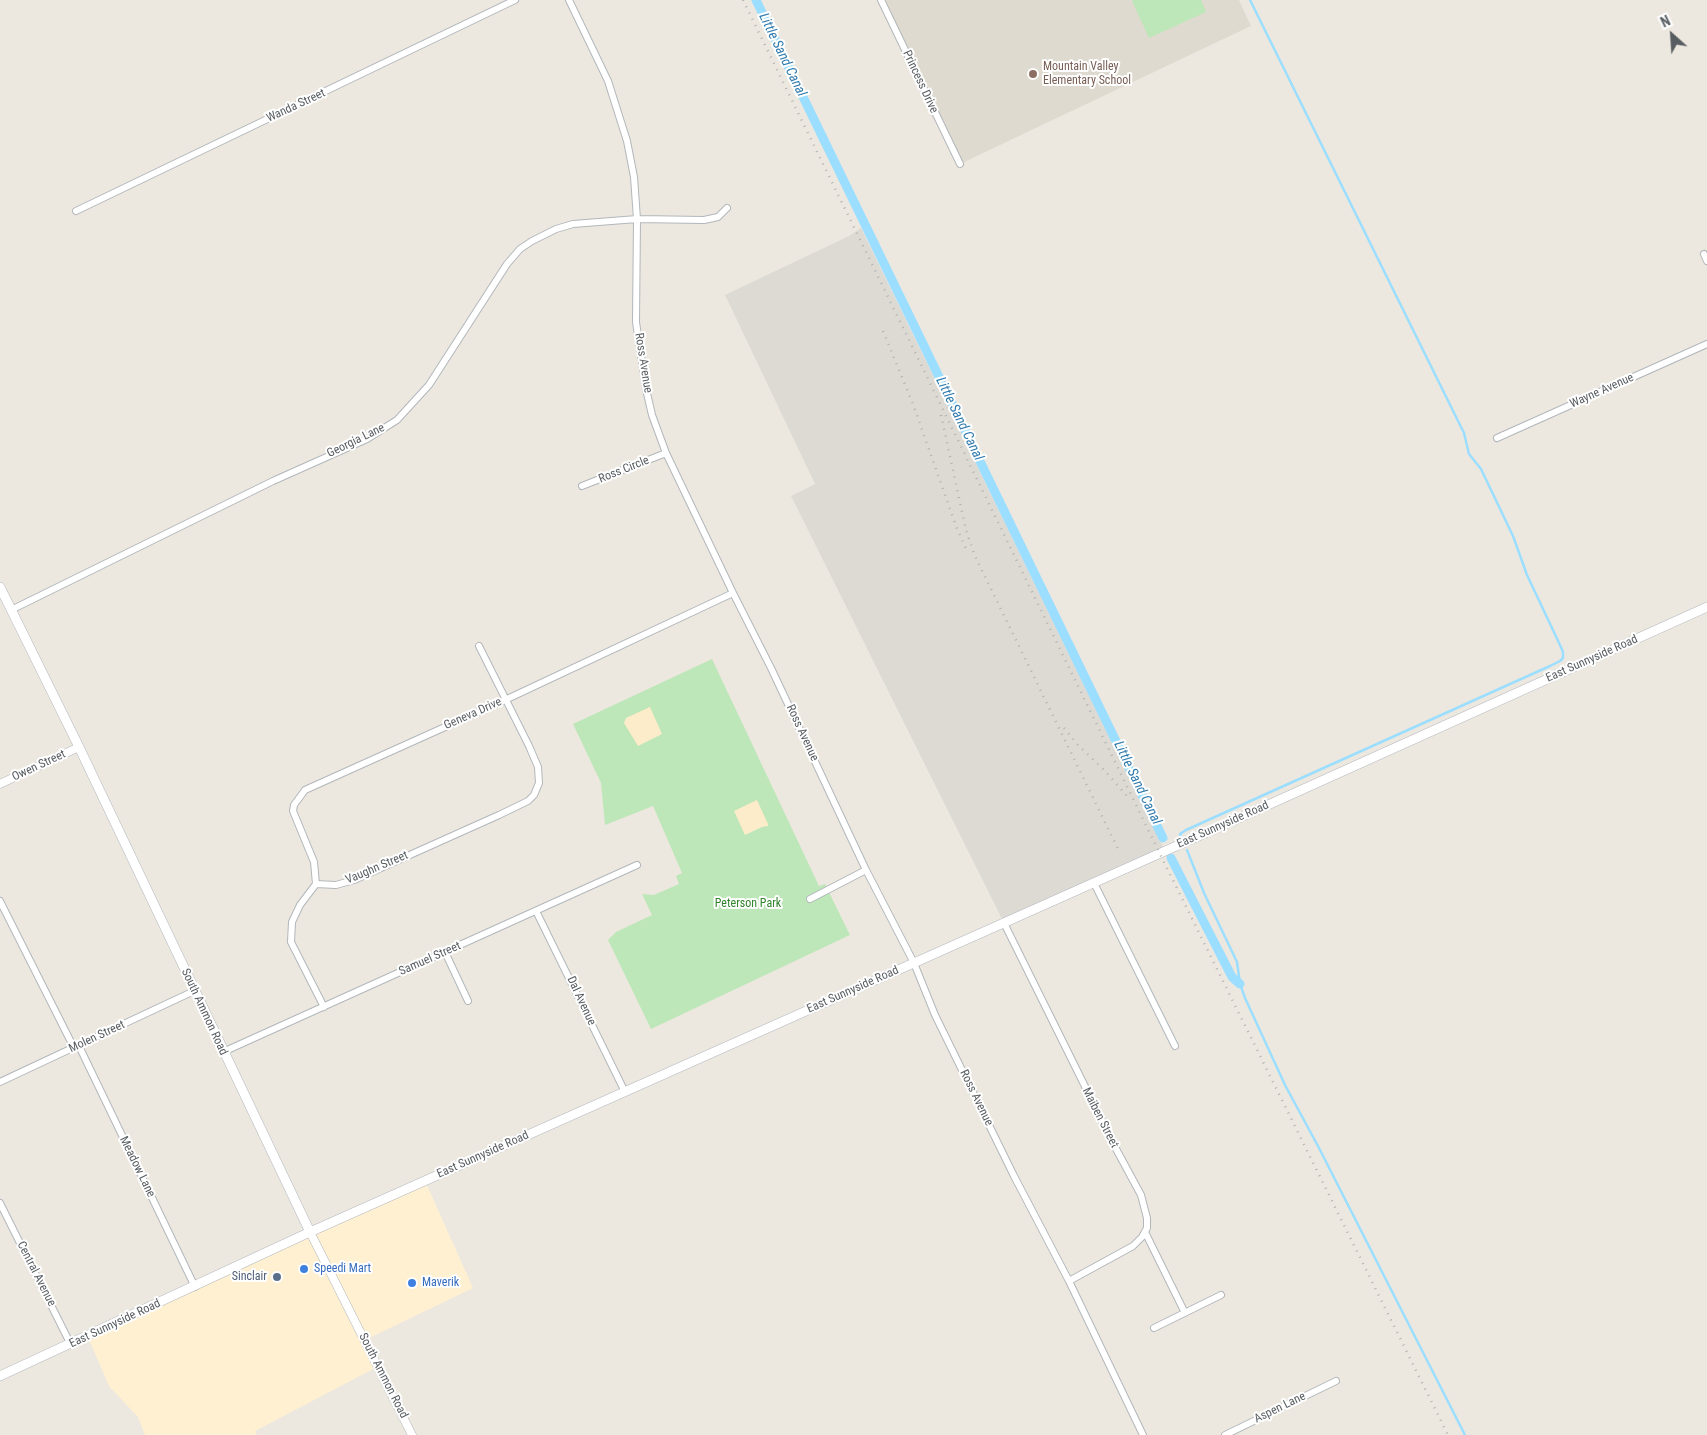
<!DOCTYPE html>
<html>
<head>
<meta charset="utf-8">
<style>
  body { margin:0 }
  #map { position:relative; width:1707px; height:1435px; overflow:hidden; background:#ede8df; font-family:"Roboto Condensed",sans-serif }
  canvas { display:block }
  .north { position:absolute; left:1647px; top:10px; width:50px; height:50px; -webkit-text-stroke:4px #fff; paint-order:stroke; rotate:334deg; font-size:14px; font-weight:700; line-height:20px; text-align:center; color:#585d61 }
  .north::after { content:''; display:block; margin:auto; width:18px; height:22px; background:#585d61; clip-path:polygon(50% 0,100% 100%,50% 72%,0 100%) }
</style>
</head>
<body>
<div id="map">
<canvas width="1707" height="1435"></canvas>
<div class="north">N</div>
</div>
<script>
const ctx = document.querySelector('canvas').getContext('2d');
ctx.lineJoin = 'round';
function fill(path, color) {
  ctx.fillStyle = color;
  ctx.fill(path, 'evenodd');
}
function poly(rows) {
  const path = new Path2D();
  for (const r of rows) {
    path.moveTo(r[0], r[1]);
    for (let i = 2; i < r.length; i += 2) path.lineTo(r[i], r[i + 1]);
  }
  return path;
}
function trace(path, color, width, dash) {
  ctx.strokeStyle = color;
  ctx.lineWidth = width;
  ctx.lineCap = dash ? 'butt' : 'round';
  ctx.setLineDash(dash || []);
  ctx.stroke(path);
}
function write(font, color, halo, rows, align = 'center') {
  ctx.font = font + ' "Roboto Condensed",sans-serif';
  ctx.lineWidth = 4;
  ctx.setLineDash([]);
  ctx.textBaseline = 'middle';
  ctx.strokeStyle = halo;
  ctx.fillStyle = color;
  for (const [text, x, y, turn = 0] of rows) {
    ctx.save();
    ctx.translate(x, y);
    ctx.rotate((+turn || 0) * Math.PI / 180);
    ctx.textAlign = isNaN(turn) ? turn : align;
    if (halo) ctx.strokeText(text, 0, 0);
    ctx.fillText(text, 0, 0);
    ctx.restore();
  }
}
fill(poly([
  [425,1181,473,1288,365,1340,375,1368,255,1431,257,1435,145,1435,138,1417,109,1386,88,1337]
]), '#fff0d1');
fill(poly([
  [861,228,1165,851,1004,923,791,496,815,484,725,295,849,236]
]), '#dddad4');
fill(poly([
  [881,0,1239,0,1251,26,960,164]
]), '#dfdacf');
fill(poly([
  [1134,0,1201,0,1206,12,1149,38,1132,1],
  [712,659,819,886,825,884,850,935,651,1029,608,940,616,932,652,915,642,894,654,895,679,884,676,876,682,873,653,806,605,825,601,783,573,724]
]), '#bde7b8');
fill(poly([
  [650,707,662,734,638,746,624,723,626,718],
  [757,800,768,824,768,826,762,827,745,835,734,811]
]), '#fdecc9');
trace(poly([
  [1181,837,1180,834,1186,830,1550,666,1560,661,1563,658,1563,652,1560,645,1527,575,1513,536,1481,469,1469,454,1464,433,1250,0],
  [1187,850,1204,893,1237,962,1240,984,1245,998,1285,1085,1319,1148,1465,1435]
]), '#9cdeff', 2.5);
trace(poly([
  [756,0,1163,838],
  [1171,858,1232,977,1240,984]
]), '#9cdeff', 9);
const minor = poly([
  [569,0,608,81,627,141,634,177,637,219,636,322,646,389,652,415,666,453,733,593,771,668,866,870,914,963,935,1015,1014,1176,1069,1281,1143,1435],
  [881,0,960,164],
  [76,211,515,0],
  [1704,254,1707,261],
  [1497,438,1707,344],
  [582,486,666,453],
  [11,610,273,481,367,439,397,420,429,385,507,264,520,249,532,241,556,229,573,224,637,219,704,220,718,217,727,208],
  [1094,883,1175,1046],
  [316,884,314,862,293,811,294,805,305,790,505,700,733,593],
  [810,899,866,870],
  [0,901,74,1048],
  [536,911,625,1092],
  [1004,923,1115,1147,1141,1195,1147,1218,1147,1228,1142,1237,1133,1246,1069,1281],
  [445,952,468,1001],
  [324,1007,291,942,292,922,300,905,316,884,336,885,354,880,499,815,528,801,534,795,539,783,538,767,529,746,479,646],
  [79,1046,195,1287],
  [223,1052,637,865],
  [0,1082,194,991],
  [0,1203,71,1345],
  [1145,1232,1185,1313],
  [1154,1328,1221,1295],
  [1225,1435,1336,1381]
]);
const tertiary = poly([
  [0,784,79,747],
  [310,1232,412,1435]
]);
const secondary = poly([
  [0,587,79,747,310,1232],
  [0,1376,310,1232,1228,823,1707,607]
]);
trace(minor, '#b2b7bb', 8);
trace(tertiary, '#b2b7bb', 9);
trace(secondary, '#b3b8be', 10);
trace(minor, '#fff', 6);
trace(tertiary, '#fff', 8);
trace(secondary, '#fff', 9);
trace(poly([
  [743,0,1160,854,1448,1435],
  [883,331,913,404,956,526,967,551],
  [941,415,966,530,974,554,1120,853],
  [1064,728,1078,745,1106,772,1127,796]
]), '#b1b2b2', 2.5, [1, 6]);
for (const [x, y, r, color] of [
  [1033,74,5,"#8d6e63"],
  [304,1269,5,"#3f7fe0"],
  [277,1277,5,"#5c6f8a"],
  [412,1283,5,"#3f7fe0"]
]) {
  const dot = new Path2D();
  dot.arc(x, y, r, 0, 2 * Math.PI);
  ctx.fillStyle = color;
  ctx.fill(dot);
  trace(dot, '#fff', 2);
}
write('12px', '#785e54', '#fff', [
  ["Mountain Valley",1043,67],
  ["Elementary School",1043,81]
], 'left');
write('12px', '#585d61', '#fff', [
  ["Princess Drive",920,82,65],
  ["Wanda Street",296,106,-25],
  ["Ross Avenue",643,363,81],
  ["Wayne Avenue",1602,391,-24],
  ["Georgia Lane",356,441,-26],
  ["Ross Circle",624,470,-22],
  ["East Sunnyside Road",1592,659,-24],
  ["Geneva Drive",473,714,-24],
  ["Ross Avenue",802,733,65],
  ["Owen Street",39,766,-25],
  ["East Sunnyside Road",1223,825,-24],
  ["Vaughn Street",377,868,-23],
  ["Samuel Street",430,959,-24],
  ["East Sunnyside Road",853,990,-24],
  ["Dal Avenue",581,1001,65],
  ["South Ammon Road",204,1012,65],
  ["Molen Street",97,1037,-25],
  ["Ross Avenue",976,1098,64],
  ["Maiben Street",1100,1118,63],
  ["East Sunnyside Road",483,1155,-24],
  ["Meadow Lane",137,1167,64],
  ["Central Avenue",36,1274,63],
  ["East Sunnyside Road",115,1324,-25],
  ["South Ammon Road",383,1376,63],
  ["Aspen Lane",1280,1408,-26]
]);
write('12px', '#31842d', '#fff', [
  ["Peterson Park",748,904]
]);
write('12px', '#366cbe', '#fff', [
  ["Speedi Mart",314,1269],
  ["Maverik",422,1283]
], 'left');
write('12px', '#4e5e75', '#fff', [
  ["Sinclair",267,1277]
], 'right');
write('italic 14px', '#307baf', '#fff', [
  ["Little Sand Canal",782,55,64],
  ["Little Sand Canal",959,419,64],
  ["Little Sand Canal",1137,783,64]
]);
</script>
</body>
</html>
